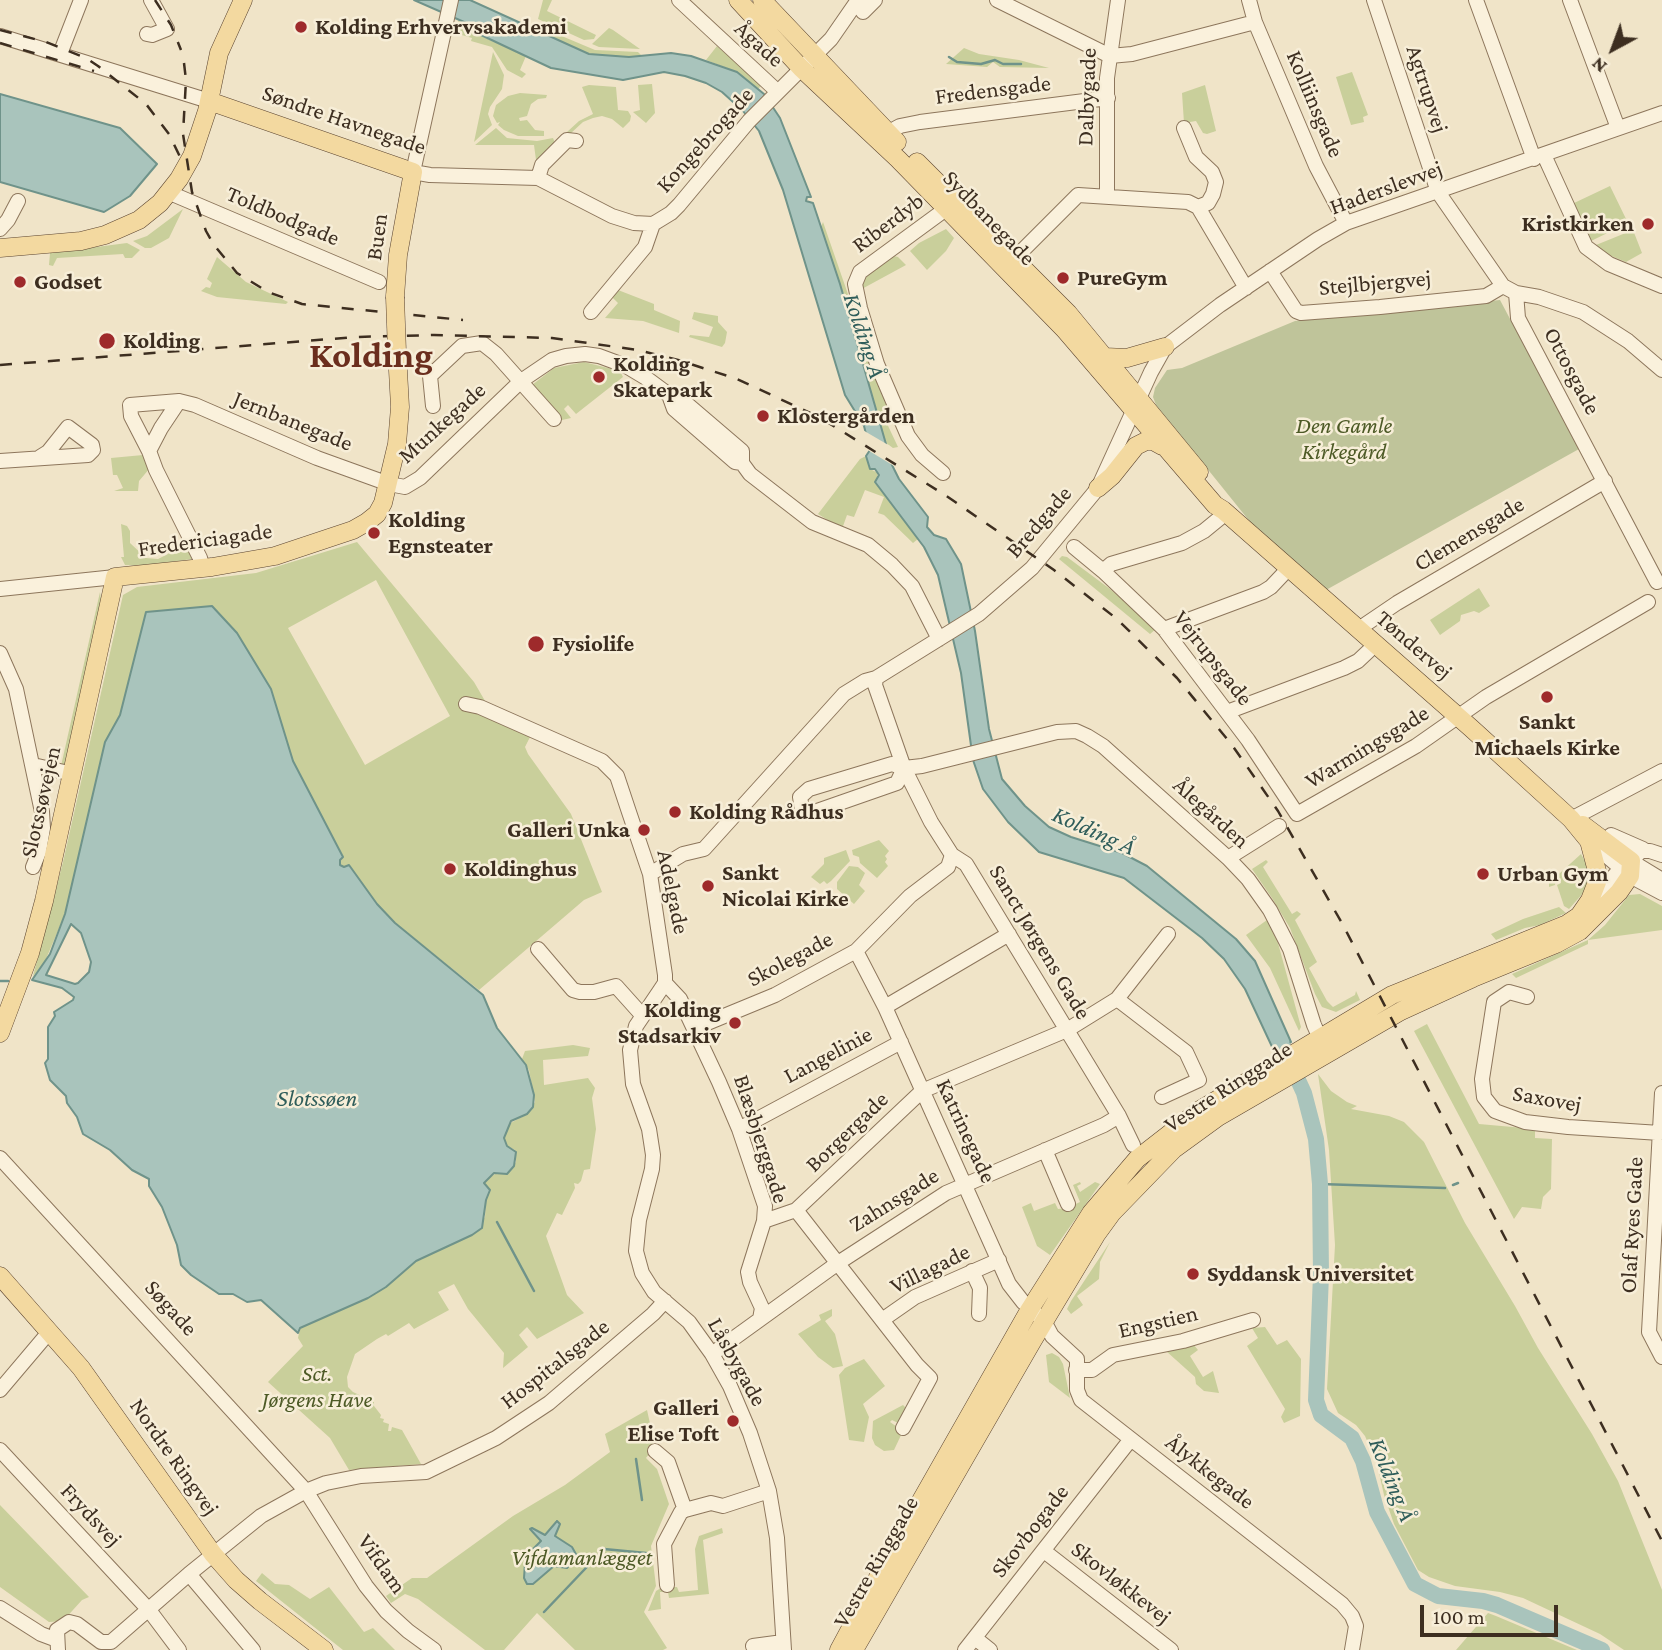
<!DOCTYPE html>
<html>
<head>
<meta charset="utf-8">
<style>
  body { margin:0 }
  #map { position:relative; width:1662px; height:1650px; overflow:hidden; background:#f0e4c8; font-family:"Crimson Pro",serif }
  canvas { display:block }
  .north { position:absolute; left:1578px; top:14px; width:70px; height:70px; -webkit-text-stroke:5px #f7eed8; paint-order:stroke; rotate:221deg; font-size:19px; font-weight:700; line-height:28px; text-align:center; color:#3d2e20 }
  .north::after { content:''; display:block; margin:auto; width:24px; height:32px; background:#3d2e20; clip-path:polygon(50% 0,100% 100%,50% 72%,0 100%) }
  .scale { position:absolute; left:1420px; top:1605px; width:138px; height:32px; box-sizing:border-box; border:4px solid #3d2e20; border-top:0; padding-left:9px; font-size:21px; line-height:24px; white-space:nowrap; color:#3d2e20; -webkit-text-stroke:5px #f7eed8; paint-order:stroke }
</style>
</head>
<body>
<div id="map">
<canvas width="1662" height="1650"></canvas>
<div class="north">N</div>
<div class="scale">100 m</div>
</div>
<script>
const ctx = document.querySelector('canvas').getContext('2d');
ctx.lineJoin = 'round';
function fill(path, color) {
  ctx.fillStyle = color;
  ctx.fill(path, 'evenodd');
}
function poly(rows) {
  const path = new Path2D();
  for (const r of rows) {
    path.moveTo(r[0], r[1]);
    for (let i = 2; i < r.length; i += 2) path.lineTo(r[i], r[i + 1]);
  }
  return path;
}
function trace(path, color, width, dash) {
  ctx.strokeStyle = color;
  ctx.lineWidth = width;
  ctx.lineCap = dash ? 'butt' : 'round';
  ctx.setLineDash(dash || []);
  ctx.stroke(path);
}
function write(font, color, halo, rows, align = 'center') {
  ctx.font = font + ' "Crimson Pro",serif';
  ctx.lineWidth = 5;
  ctx.setLineDash([]);
  ctx.textBaseline = 'middle';
  ctx.strokeStyle = halo;
  ctx.fillStyle = color;
  for (const [text, x, y, turn = 0] of rows) {
    ctx.save();
    ctx.translate(x, y);
    ctx.rotate((+turn || 0) * Math.PI / 180);
    ctx.textAlign = isNaN(turn) ? turn : align;
    if (halo) ctx.strokeText(text, 0, 0);
    ctx.fillText(text, 0, 0);
    ctx.restore();
  }
}
fill(poly([
  [543,0,552,0,547,11,596,35,594,39,584,40,538,19],
  [459,19,480,29,481,36,526,56,520,70,526,74,522,78,507,70,492,47,471,41,472,38,455,33],
  [609,28,613,30,640,49,599,47,592,44],
  [545,29,595,50,638,52,642,56,629,57,589,54,541,34],
  [717,46,741,67,761,86,758,89,737,72,706,60],
  [964,48,979,54,1019,60,1049,68,1000,67,993,62,987,67,946,64],
  [493,52,504,75,502,89,490,107,488,114,492,125,474,142],
  [1352,72,1368,115,1363,117,1364,122,1351,125,1336,77],
  [652,84,655,113,646,123,633,112,640,110,638,85],
  [589,85,616,87,618,110,628,111,631,116,630,121,623,128,612,119,602,116,593,118,583,122,570,134,567,132,579,121,593,114,582,87],
  [1205,85,1216,131,1207,134,1203,133,1196,121,1184,123,1182,93],
  [520,93,547,95,546,98,538,99,531,104,527,116,519,118,520,121,527,120,535,130,544,131,544,136,518,136,504,130,498,125,500,122,497,123,493,116,496,105,508,96],
  [496,128,507,138,537,141,553,138,555,143,536,160,534,145,475,145],
  [1610,186,1628,223,1591,241,1572,204],
  [183,209,169,238,151,248,145,248,133,241,147,236],
  [823,222,887,407,882,413,898,447,893,448,886,443,840,284,821,227],
  [946,229,954,238,946,251,927,270,910,251,919,243],
  [1633,230,1642,253,1626,262,1609,255,1596,245],
  [127,243,140,250,132,258,125,258,123,254,57,258,53,266,49,265,50,253],
  [890,255,898,257,906,265,860,290,862,275],
  [217,257,246,282,288,302,286,304,217,297,201,291,206,287,210,288,212,283,207,279],
  [618,290,654,304,654,310,680,321,679,333,643,321,605,318,618,303,612,297],
  [694,312,718,316,718,322,727,332,725,343,722,347,689,337,690,335,709,337,713,327,692,319],
  [584,362,612,369,621,373,623,377,576,414,568,405,564,409,571,418,562,420,532,385,554,368],
  [143,455,150,468,139,481,138,491,114,491,123,488,117,475,113,475,111,458],
  [866,456,870,469,878,473,876,482,918,539,913,543,884,515,878,513,884,497,865,490,854,517,847,515,842,529,818,514,860,459],
  [121,524,127,526,130,531,130,543,146,558,158,559,168,554,176,545,185,543,192,559,142,566,125,565,121,557,124,557],
  [357,542,474,682,495,718,531,735,525,747,528,754,571,814,602,892,584,900,479,990,395,923,377,904,348,865,344,867,340,865,340,860,343,856,293,761,271,689,237,633,212,606,146,612,120,715,105,742,65,914,43,966,33,976,63,862,123,595,137,587,256,573],
  [376,580,450,716,365,765,288,628],
  [1062,556,1067,557,1110,589,1156,629,1150,634,1059,559],
  [1479,588,1490,606,1479,613,1474,611,1461,615,1460,621,1440,635,1430,620],
  [100,592,101,600,65,765,61,766],
  [879,840,889,851,885,856,887,859,885,862,888,866,877,878,860,863,859,857,853,855,852,850],
  [846,850,850,861,831,881,827,884,824,881,820,884,811,877,824,864,824,858],
  [1581,854,1586,863,1588,875,1585,891,1569,909,1564,906,1557,885,1561,883,1559,878,1556,879,1555,885,1549,887,1549,883],
  [1266,860,1268,862,1263,867,1292,914,1297,911,1301,914,1295,920,1317,962,1309,968,1327,1001,1333,1007,1355,995,1356,991,1360,1000,1336,1012,1322,1007,1315,994,1290,928,1272,898,1252,869],
  [849,866,858,867,865,873,859,885,865,891,854,904,837,889,837,882],
  [1640,894,1662,906,1662,930,1588,940,1588,944,1516,978,1512,974,1588,940,1605,925,1629,895],
  [1559,907,1566,913,1540,925,1525,928,1496,940,1491,934,1523,919],
  [1267,920,1278,943,1301,1027,1299,1031,1270,968,1246,935],
  [1427,1024,1479,1124,1535,1129,1535,1138,1552,1139,1551,1189,1543,1197,1541,1209,1522,1207,1514,1219,1414,1031],
  [573,1045,590,1048,588,1056,543,1060,544,1085,588,1078,595,1088,592,1098,596,1129,590,1169,584,1170,581,1181,578,1184,574,1183,575,1188,562,1215,557,1213,546,1236,567,1295,584,1313,537,1339,527,1327,519,1335,528,1347,503,1368,504,1353,468,1309,454,1284,438,1292,449,1310,414,1329,409,1323,388,1336,386,1334,377,1339,355,1354,347,1377,348,1387,353,1392,374,1402,374,1406,381,1415,380,1418,384,1419,383,1422,389,1424,388,1431,391,1431,392,1427,402,1430,421,1464,349,1470,330,1438,268,1382,303,1346,298,1338,300,1328,368,1298,386,1287,416,1261,472,1235,485,1217,486,1200,490,1190,484,1183,485,1180,497,1173,507,1174,516,1162,515,1150,507,1146,504,1141,509,1124,527,1114,535,1102,529,1070,522,1059,525,1051],
  [1318,1074,1331,1091,1347,1102,1357,1106,1351,1109,1389,1116,1404,1122,1424,1142,1465,1223,1515,1306,1538,1348,1592,1434,1618,1481,1662,1590,1662,1650,1624,1650,1600,1634,1523,1598,1500,1592,1455,1586,1429,1577,1418,1570,1394,1524,1384,1495,1377,1464,1365,1436,1356,1425,1338,1413,1327,1389,1335,1245,1329,1150],
  [1080,1182,1081,1184,1077,1186,1080,1192,1095,1182,1100,1184,1050,1255,1037,1246,1022,1207,1031,1203,1034,1211,1055,1203,1058,1209,1067,1208,1080,1202,1073,1185],
  [1110,1242,1100,1262,1099,1279,1077,1296,1083,1305,1071,1314,1067,1309,1071,1301],
  [832,1309,832,1316,825,1321,835,1334,843,1366,833,1368,818,1357,798,1334,821,1320,819,1315],
  [1265,1327,1277,1345,1287,1340,1301,1359,1300,1416,1284,1423,1281,1417,1285,1409,1247,1346,1258,1338,1252,1328],
  [1193,1344,1198,1350,1190,1356,1203,1377,1213,1371,1219,1393,1204,1391,1196,1384,1195,1377,1166,1351],
  [1052,1353,1059,1357,1063,1364,1070,1398,1049,1382,1046,1355],
  [864,1359,885,1386,863,1404,869,1417,864,1442,849,1440,839,1375,845,1368],
  [903,1405,908,1410,900,1424,892,1420,890,1422,903,1431,894,1450,884,1451,875,1445,872,1438,873,1421],
  [647,1410,655,1446,646,1458,657,1469,669,1504,651,1546,656,1586,644,1612,667,1648,663,1650,575,1650,537,1613,504,1650,485,1650,418,1599,405,1594,391,1603,386,1596,412,1578,427,1578,513,1516,565,1485,610,1452,605,1434],
  [0,1505,89,1597,82,1600,63,1621,49,1622,0,1587],
  [722,1528,723,1533,703,1540,709,1594,669,1598,668,1592,660,1592,661,1609,648,1611,656,1591,661,1588,677,1587,679,1592,698,1590,695,1549,699,1536],
  [262,1573,275,1584,289,1585,310,1599,329,1587,364,1632,373,1628,395,1650,343,1650,256,1581],
  [1488,1613,1496,1616,1577,1650,1456,1650]
]), '#c9cf9b');
fill(poly([
  [1500,300,1579,449,1326,590,1251,523,1156,405,1153,397,1155,388,1167,370,1182,368,1295,321]
]), '#bfc49a');
const water = poly([
  [414,0,470,0,589,54,629,57,671,53,691,56,737,72,764,94,780,118,811,197,807,197,806,201,813,203,840,284,892,465,899,479,928,517,927,527,934,535,946,539,961,564,975,631,989,729,1002,779,1025,806,1049,827,1071,837,1122,853,1147,866,1236,939,1255,961,1291,1042,1274,1051,1245,989,1224,959,1202,938,1124,878,1039,852,1008,822,983,789,973,760,961,673,938,575,924,547,875,482,879,475,875,469,870,469,866,456,870,450,864,426,845,395,783,190,759,131,743,111,722,92,706,83,685,76,664,72,623,80,551,68,481,35,480,29,414,0],
  [0,94,120,128,157,164,130,196,104,212,0,182,0,94],
  [212,606,237,633,271,689,293,761,343,857,340,860,340,865,344,867,349,865,377,904,395,923,483,995,497,1028,526,1065,534,1095,533,1107,527,1114,511,1121,504,1138,507,1146,516,1152,514,1166,507,1174,494,1173,484,1183,490,1190,486,1200,482,1228,472,1235,416,1261,386,1287,368,1298,300,1328,298,1333,261,1300,247,1302,233,1294,219,1294,191,1275,181,1265,177,1245,162,1207,149,1186,149,1179,132,1170,110,1150,83,1134,77,1117,67,1103,66,1096,50,1080,45,1063,48,1059,48,1027,55,1016,54,1012,73,1000,74,997,62,988,32,980,50,954,65,914,105,742,120,715,146,612,212,606],
  [71,924,81,933,91,962,89,972,78,983,75,984,46,975,71,924],
  [557,1521,560,1524,555,1536,572,1547,577,1556,567,1568,554,1566,533,1584,527,1584,524,1578,525,1563,532,1550,541,1541,530,1529,532,1528,545,1535,557,1521]
]);
fill(water, '#a9c4bc');
trace(water, '#6f938a', 2);
fill(poly([
  [861,429,890,446,895,464,894,466,866,449]
]), '#f0e4c8');
trace(poly([
  [949,57,957,62,981,64,995,60,1003,64,1021,64],
  [0,981,8,981],
  [1320,1184,1445,1188],
  [1453,1185,1458,1183],
  [497,1222,534,1291],
  [636,1459,642,1500],
  [544,1612,604,1549,646,1553]
]), '#6f938a', 2.5);
trace(poly([
  [1274,1028,1304,1093,1316,1139,1320,1184,1321,1275,1316,1400,1321,1415,1352,1438,1363,1461,1377,1512,1415,1584,1438,1596,1483,1601,1497,1605,1602,1650]
]), '#a9c4bc', 16);
const minor = poly([
  [451,0,413,172,430,175,538,178,612,216,634,223,653,224],
  [679,0,778,92],
  [997,0,1110,56,1132,54,1255,22],
  [1249,0,1255,22,1316,166,1346,223],
  [1374,0,1438,192,1503,286,1516,293,1539,297,1583,312,1628,341,1662,370],
  [1476,0,1534,159],
  [1570,0,1618,128],
  [863,12,875,0],
  [147,34,152,35,167,29,151,0],
  [0,36,209,101],
  [60,54,81,0],
  [1184,128,1196,157,1212,172,1216,182,1213,194,1208,203,1198,207],
  [887,133,900,126,920,122,1108,98],
  [1544,155,1586,247,1609,264,1662,286],
  [538,178,542,165,567,140,576,141],
  [170,193,379,282],
  [1107,196,1107,78,1118,0],
  [0,229,8,220,18,201],
  [1008,265,1078,195,1188,202,1198,207,1246,288],
  [1270,271,1296,311,1301,313,1380,307,1486,296,1503,286],
  [1516,293,1518,318,1657,582],
  [591,312,645,247,653,224,671,213,679,205,749,121,831,39,858,0],
  [669,395,674,409,735,462,742,463,750,474,812,522,868,545,892,565,912,586,939,639],
  [433,406,430,376,462,346,482,343,496,354,554,419],
  [149,451,161,428,179,401],
  [0,461,88,455,93,450,92,445,68,427,48,452,40,457],
  [943,473,922,455,908,436,877,364,860,308,855,284,860,272,954,203],
  [1074,547,1103,571,1164,629,1248,740,1297,814,1416,746,1486,697,1648,602],
  [203,568,200,558,156,470,149,451,131,416,130,405,179,401,195,405,317,458,389,484,405,487,420,478,521,381,552,360,566,356,585,354,599,356,626,366,646,378,669,395,680,398,742,451,742,463],
  [1103,571,1111,564,1182,543,1204,531,1226,513],
  [0,589,115,577],
  [1164,629,1263,592,1271,587,1288,569],
  [1360,631,1366,624,1397,603,1605,481],
  [0,653,16,689,42,812,43,828,39,852,33,867],
  [876,678,875,685,904,768,931,822,952,855,966,864,1119,1116,1133,1145],
  [466,704,480,707,602,761,617,776,629,812,650,874,665,975,665,983,659,992,636,1026,630,1050,633,1084,649,1129,653,1155,652,1169,639,1220,636,1251,642,1273,654,1292,689,1322,712,1354,730,1386,750,1433,769,1491,777,1538,784,1650],
  [1227,712,1344,668,1358,661,1375,645],
  [33,765,73,774],
  [904,768,897,783,811,813,802,809,800,797,809,789,892,764,904,768,922,766,1057,732,1076,731,1087,736,1103,746,1228,858,1248,879,1270,910,1290,949,1314,1025,1324,1047],
  [1571,819,1662,771],
  [1611,835,1643,849],
  [1589,841,1630,876,1662,893],
  [1228,858,1279,826],
  [1631,861,1662,880],
  [650,874,683,854,704,849,844,694,865,681,876,678,979,614,1032,568,1098,488,1151,372,1165,347,1220,305,1318,239,1346,223,1662,113],
  [1590,904,1620,869,1631,861,1641,851,1650,851,1662,855],
  [538,949,573,990,580,992,594,992,616,986,642,1015],
  [856,951,885,1007,1009,1284,1023,1302,1044,1321,1052,1336,1077,1359,1077,1390,1081,1400,1342,1604,1352,1616,1356,1626,1352,1650],
  [665,983,680,999,719,1082,739,1129,765,1206,764,1221,748,1272,750,1282,762,1308,760,1319],
  [1527,997,1509,992,1494,1002,1482,1079,1484,1097,1495,1111,1525,1122,1568,1127,1660,1133],
  [1117,999,1186,1052,1199,1080,1162,1097],
  [885,1007,1009,934],
  [695,1028,775,995,856,951,910,896,948,867,952,855],
  [1662,1093,1649,1332,1662,1357],
  [739,1129,901,1042],
  [1045,1150,1068,1204],
  [0,1158,306,1491,366,1586,386,1611,408,1631,434,1650],
  [796,1210,917,1365,930,1378,903,1428],
  [764,1221,796,1210,922,1091,1067,1030,1117,999,1168,934],
  [972,1271,980,1288,979,1314],
  [882,1320,915,1297,999,1260],
  [712,1354,838,1263,946,1193,1104,1125,1119,1116],
  [1076,1370,1092,1370,1113,1355,1183,1341,1253,1320],
  [0,1390,50,1331],
  [0,1450,149,1610,179,1650],
  [655,1451,668,1462,685,1510,711,1503,723,1506,769,1491],
  [1044,1551,1171,1650],
  [189,1574,253,1650],
  [667,1585,664,1544,681,1512,685,1510],
  [0,1608,41,1634,57,1640],
  [975,1638,990,1650],
  [753,1646,783,1642],
  [58,1650,57,1630,69,1622,77,1624,101,1642,111,1642,189,1574,261,1516,306,1491,326,1483,361,1476,426,1472,496,1438,549,1403,653,1314,665,1301],
  [965,1650,1131,1439]
]);
const major = poly([
  [738,0,801,68,898,159,1064,329,1215,505,1223,510,1471,728,1571,819,1589,841,1597,871,1597,882,1590,900,1579,916,1567,924,1392,995,1200,1110,1137,1159,1091,1213,1030,1309,889,1557,839,1650],
  [762,0,897,142],
  [209,101,413,172,398,255,395,297],
  [917,162,1068,313,1199,472],
  [0,248,81,241,105,235,139,220,160,203,179,179,192,156,207,111,219,53,243,0],
  [1105,357,1127,358,1165,347],
  [1098,488,1112,476,1136,446,1146,441,1153,441,1162,446],
  [0,1033,30,953,44,901,115,577,212,567,275,556,353,530,367,522,377,514,383,503,397,444,400,407,397,352],
  [0,1276,81,1368,213,1554,236,1580,260,1601,324,1650],
  [854,1650,1033,1340,1096,1235,1112,1213,1174,1149,1218,1117,1401,1011,1473,978,1556,944,1580,931,1619,892,1630,876,1631,861,1583,825]
]);
trace(minor, '#8d765c', 16);
trace(major, '#5b4430', 19);
trace(minor, '#faf1dc', 14);
trace(major, '#f3d9a0', 18);
trace(poly([
  [155,0,171,25,181,50],
  [0,30,46,42,86,58,98,66,146,104,169,134,181,159],
  [0,43,94,71],
  [184,63,186,80,183,134,192,192,206,231,214,245,237,273,268,292,302,304,463,320],
  [0,365,356,337,434,335,552,338,638,350,678,360,737,379,819,417,945,495,1054,570,1117,619,1177,678,1232,745,1278,811,1343,925,1662,1541]
]), '#3d2e20', 2.5, [12, 12]);
const majorBridge = poly([
  [395,297,397,352]
]);
trace(majorBridge, '#5b4430', 19, []);
trace(majorBridge, '#f3d9a0', 18);
for (const [x, y, r, color] of [
  [301,27,7,"#9e2a2b"],
  [1648,224,7,"#9e2a2b"],
  [1063,278,7,"#9e2a2b"],
  [20,282,7,"#9e2a2b"],
  [107,341,9,"#9e2a2b"],
  [599,377,7,"#9e2a2b"],
  [763,416,7,"#9e2a2b"],
  [374,533,7,"#9e2a2b"],
  [536,644,9,"#9e2a2b"],
  [1547,697,7,"#9e2a2b"],
  [675,812,7,"#9e2a2b"],
  [644,830,7,"#9e2a2b"],
  [450,869,7,"#9e2a2b"],
  [1483,874,7,"#9e2a2b"],
  [708,886,7,"#9e2a2b"],
  [735,1023,7,"#9e2a2b"],
  [1193,1274,7,"#9e2a2b"],
  [733,1421,7,"#9e2a2b"]
]) {
  const dot = new Path2D();
  dot.arc(x, y, r, 0, 2 * Math.PI);
  ctx.fillStyle = color;
  ctx.fill(dot);
  trace(dot, '#f7eed8', 2.5);
}
write('bold 23px', '#3d2e20', '#f7eed8', [
  ["Kolding Erhvervsakademi",315,27],
  ["Kristkirken",1634,224,"right"],
  ["PureGym",1077,278],
  ["Godset",34,282],
  ["Kolding",123,341],
  ["Kolding",613,364],
  ["Skatepark",613,390],
  ["Klostergården",777,416],
  ["Kolding",388,520],
  ["Egnsteater",388,546],
  ["Fysiolife",552,644],
  ["Sankt",1547,722,"center"],
  ["Michaels Kirke",1547,748,"center"],
  ["Kolding Rådhus",689,812],
  ["Galleri Unka",630,830,"right"],
  ["Koldinghus",464,869],
  ["Sankt",722,873],
  ["Nicolai Kirke",722,899],
  ["Urban Gym",1497,874],
  ["Kolding",721,1010,"right"],
  ["Stadsarkiv",721,1036,"right"],
  ["Syddansk Universitet",1207,1274],
  ["Galleri",719,1408,"right"],
  ["Elise Toft",719,1434,"right"]
], 'left');
write('23px', '#3d2e20', '#f7eed8', [
  ["Ågade",759,44,42],
  ["Agtrupvej",1427,89,72],
  ["Fredensgade",993,90,-7],
  ["Dalbygade",1087,97,-88],
  ["Kolliinsgade",1315,104,67],
  ["Søndre Havnegade",344,120,19],
  ["Kongebrogade",705,140,-48],
  ["Haderslevvej",1386,188,-20],
  ["Toldbodgade",283,216,23],
  ["Sydbanegade",989,218,46],
  ["Riberdyb",888,223,-37],
  ["Buen",377,237,-82],
  ["Stejlbjergvej",1375,283,-5],
  ["Ottosgade",1572,371,62],
  ["Jernbanegade",293,421,22],
  ["Munkegade",442,423,-42],
  ["Bredgade",1039,522,-49],
  ["Clemensgade",1469,534,-31],
  ["Fredericiagade",205,540,-8],
  ["Tøndervej",1414,645,41],
  ["Vejrupsgade",1213,658,52],
  ["Warmingsgade",1367,747,-31],
  ["Slotssøvejen",41,802,-77],
  ["Ålegården",1211,813,42],
  ["Adelgade",673,892,78],
  ["Sanct Jørgens Gade",1040,942,59],
  ["Skolegade",790,959,-28],
  ["Langelinie",828,1055,-28],
  ["Vestre Ringgade",1228,1087,-33],
  ["Saxovej",1547,1099,10],
  ["Katrinegade",966,1131,65],
  ["Borgergade",847,1132,-44],
  ["Blæsbjerggade",761,1139,72],
  ["Zahnsgade",894,1200,-32],
  ["Olaf Ryes Gade",1632,1225,-87],
  ["Villagade",930,1269,-26],
  ["Søgade",171,1308,48],
  ["Engstien",1158,1322,-13],
  ["Låsbygade",737,1362,61],
  ["Hospitalsgade",555,1364,-38],
  ["Nordre Ringvej",174,1457,55],
  ["Ålykkegade",1210,1472,38],
  ["Frydsvej",91,1515,47],
  ["Skovbogade",1030,1531,-52],
  ["Vestre Ringgade",876,1562,-60],
  ["Vifdam",382,1564,55],
  ["Skovløkkevej",1121,1583,38]
]);
write('italic 23px', '#4d5a26', '#f7eed8', [
  ["Den Gamle",1344,426],
  ["Kirkegård",1344,452],
  ["Sct.",317,1374],
  ["Jørgens Have",317,1400],
  ["Vifdamanlægget",582,1558]
]);
write('italic 24px', '#2f5d5a', '#f7eed8', [
  ["Kolding Å",864,336,72],
  ["Kolding Å",1094,831,24],
  ["Slotssøen",317,1099],
  ["Kolding Å",1392,1480,68]
]);
write('bold 37px', '#6b2e1e', '#f7eed8', [
  ["Kolding",371,356]
]);
</script>
</body>
</html>
